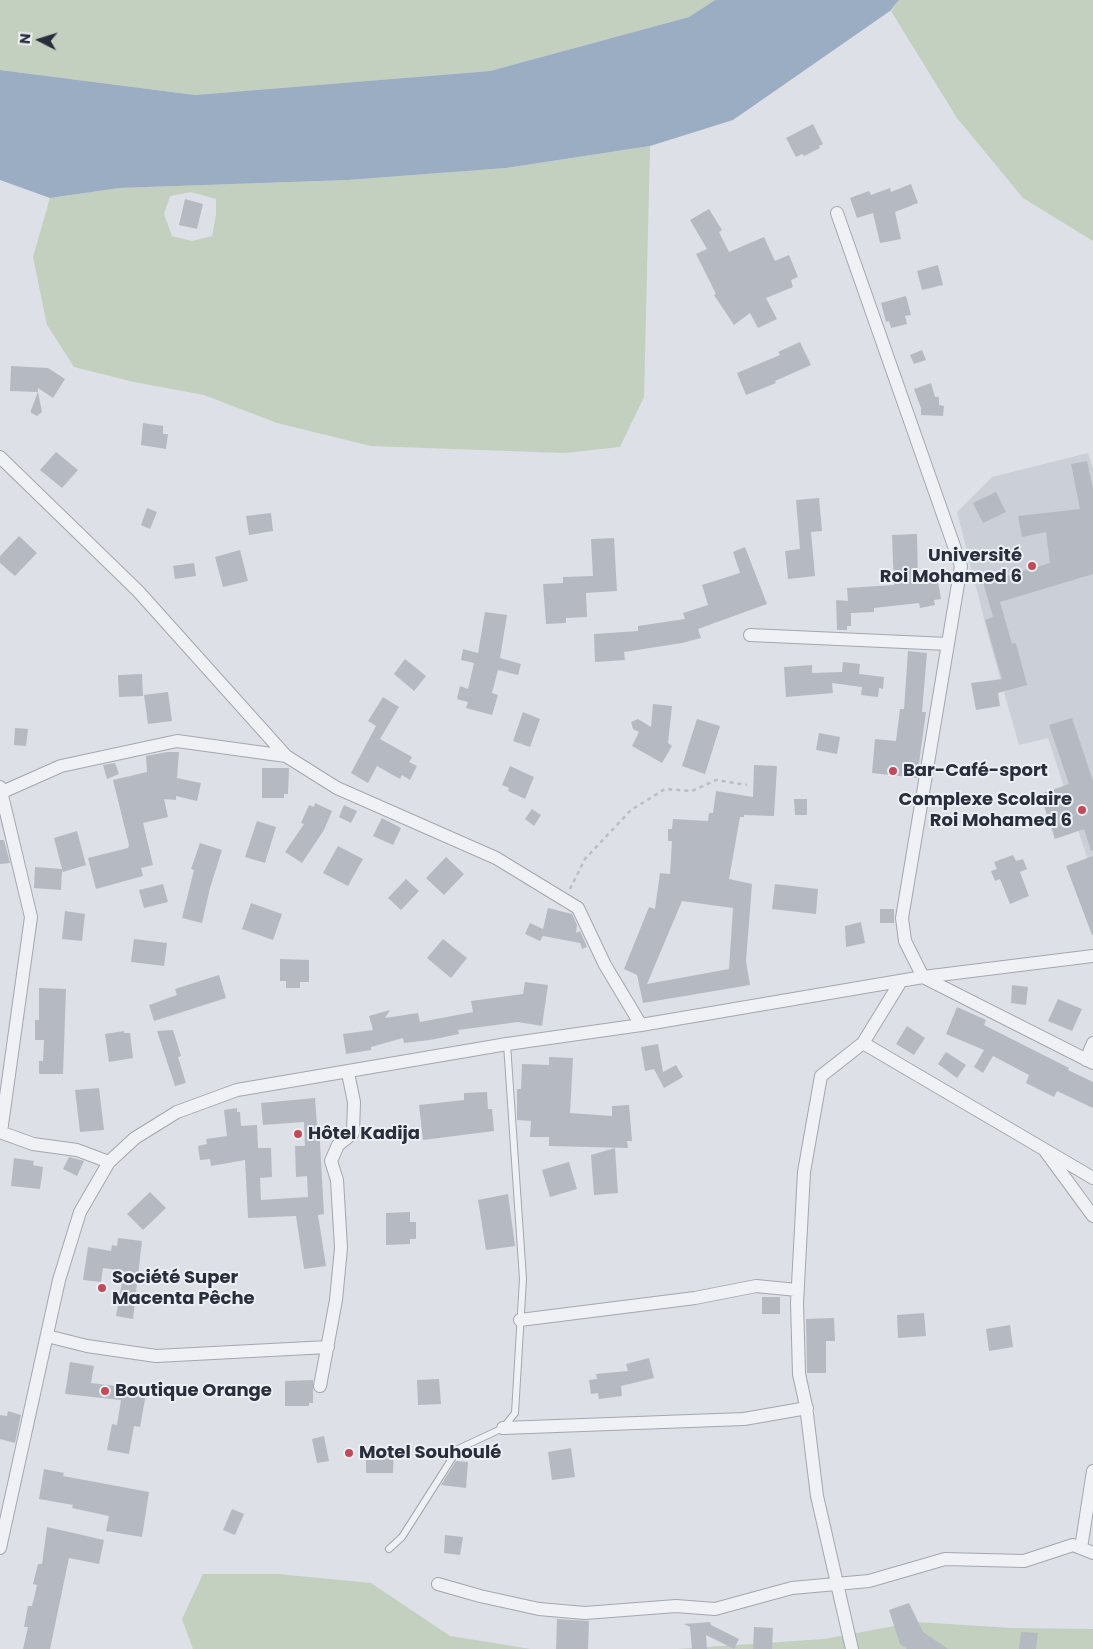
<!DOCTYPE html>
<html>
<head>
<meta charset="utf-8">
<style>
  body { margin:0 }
  #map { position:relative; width:1093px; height:1649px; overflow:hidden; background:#dde0e6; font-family:Poppins,sans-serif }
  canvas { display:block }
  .north { position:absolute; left:15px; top:15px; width:50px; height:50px; -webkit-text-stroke:4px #eceff4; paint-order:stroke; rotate:275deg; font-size:14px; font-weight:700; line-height:20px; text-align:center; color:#282e3b }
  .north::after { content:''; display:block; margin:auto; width:18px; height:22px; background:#282e3b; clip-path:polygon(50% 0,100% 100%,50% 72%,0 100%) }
</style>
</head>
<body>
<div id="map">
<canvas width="1093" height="1649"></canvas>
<div class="north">N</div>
</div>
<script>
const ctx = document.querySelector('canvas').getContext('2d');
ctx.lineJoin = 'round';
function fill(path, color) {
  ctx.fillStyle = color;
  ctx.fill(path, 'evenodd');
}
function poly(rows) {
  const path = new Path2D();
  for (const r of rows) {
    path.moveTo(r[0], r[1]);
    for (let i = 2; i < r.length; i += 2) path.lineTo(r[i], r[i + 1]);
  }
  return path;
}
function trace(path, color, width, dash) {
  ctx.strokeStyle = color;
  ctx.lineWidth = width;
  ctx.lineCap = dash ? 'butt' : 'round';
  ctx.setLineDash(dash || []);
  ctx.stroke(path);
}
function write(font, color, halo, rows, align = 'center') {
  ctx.font = font + ' Poppins,sans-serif';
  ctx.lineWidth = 4;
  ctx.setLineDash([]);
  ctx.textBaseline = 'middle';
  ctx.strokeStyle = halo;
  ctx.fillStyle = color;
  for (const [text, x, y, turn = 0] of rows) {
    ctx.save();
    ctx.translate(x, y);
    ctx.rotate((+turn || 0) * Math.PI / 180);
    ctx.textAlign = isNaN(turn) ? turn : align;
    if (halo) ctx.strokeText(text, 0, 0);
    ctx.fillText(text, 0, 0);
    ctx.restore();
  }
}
fill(poly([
  [1088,453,1093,469,1093,876,1048,738,1019,745,991,646,957,512,992,477]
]), '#cbcfd7');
fill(poly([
  [0,0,715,0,689,17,490,71,195,95,0,70],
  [899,0,1093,0,1093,241,1023,198,957,118,891,11],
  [650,146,644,397,620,447,564,453,371,446,277,423,204,395,134,382,74,367,47,325,33,257,50,198,119,188,348,180,506,168],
  [191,192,216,199,216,215,212,236,192,241,172,236,164,214,170,196],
  [203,1574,278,1574,371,1583,450,1636,531,1649,193,1649,182,1619],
  [916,1622,1012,1628,1093,1629,1093,1649,677,1649,824,1639]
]), '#c3cfbf');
fill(poly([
  [715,0,899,0,890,11,733,120,650,146,506,168,348,180,119,188,50,198,0,180,0,70,195,95,490,71,689,17]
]), '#9badc3');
fill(poly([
  [813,124,823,144,819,146,820,148,804,156,802,154,796,157,786,138],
  [911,184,918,203,895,212,901,239,880,243,873,213,857,218,850,198,869,191,871,195,890,188,891,192],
  [185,199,203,204,197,229,179,225],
  [709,209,722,230,719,232,729,252,764,237,775,261,789,255,798,277,791,280,793,287,766,298,777,319,758,328,750,313,734,325,714,295,716,294,696,254,707,249,690,220],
  [938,265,943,285,922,290,917,271],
  [906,296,911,315,905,316,907,324,891,328,889,321,886,322,881,303],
  [800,342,811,365,775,381,776,383,746,395,737,373,780,355,778,352],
  [922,350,926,360,914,364,910,355],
  [11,366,48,368,65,379,53,398,38,388,38,392,10,391],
  [931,383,935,397,939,397,939,405,944,406,943,416,921,415,921,408,914,389],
  [38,392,42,412,37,416,31,413,31,410],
  [143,423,163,426,163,434,168,434,166,449,141,445],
  [56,452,78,470,62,488,40,470],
  [1087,461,1093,489,1093,574,1000,602,1012,644,1016,643,1027,685,998,693,1000,706,976,710,971,683,1002,679,985,620,993,617,981,575,992,570,996,579,1050,563,1046,532,1022,537,1018,516,1080,509,1071,464],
  [996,492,1006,512,983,523,973,503],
  [819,498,822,531,811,532,815,576,788,579,785,551,800,549,796,500],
  [147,508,157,512,150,529,141,525],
  [271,513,273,531,249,535,246,516],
  [917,534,918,579,937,576,941,599,934,600,935,605,920,608,919,603,874,608,874,612,851,613,851,626,847,626,847,630,837,630,836,600,848,601,847,588,894,585,892,535],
  [19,536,37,553,15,576,0,563,0,556],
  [614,538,617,591,586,593,587,617,566,618,566,623,546,624,543,584,563,583,563,577,593,576,591,539],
  [745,547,767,604,698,629,701,638,682,643,624,652,625,660,595,662,594,634,638,631,638,626,685,619,683,613,708,605,702,585,740,573,733,552],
  [240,550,248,581,223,587,215,557],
  [194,563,196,576,175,579,173,566],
  [485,612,507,615,500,658,521,664,518,675,498,670,492,693,498,695,492,715,466,708,468,702,457,699,460,686,468,689,474,663,461,660,463,649,478,653],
  [908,651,927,653,922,712,926,712,917,778,872,773,875,739,896,741,900,709,904,709],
  [405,659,426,676,414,691,394,674],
  [843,662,860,664,859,674,884,677,883,689,879,688,878,697,861,695,862,687,832,683,833,693,786,697,784,667,812,665,812,673,842,672],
  [142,674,143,696,119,697,118,675],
  [168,692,172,721,148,724,144,695],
  [383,697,399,707,380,739,412,757,409,762,417,766,410,780,402,775,400,779,377,766,368,783,351,773,376,726,368,721],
  [653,704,672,706,668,743,672,746,662,763,632,746,639,732,633,729,631,722,638,719,651,727],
  [523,712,540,719,530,747,513,741],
  [1072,718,1093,781,1093,850,1091,851,1084,829,1055,839,1040,794,1069,784,1049,725],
  [697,719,720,726,705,774,682,766],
  [15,728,28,729,26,746,14,745],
  [819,733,840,737,837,754,816,750],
  [167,752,179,752,177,778,201,783,197,801,176,796,176,800,164,799,168,817,143,823,153,865,141,868,143,876,96,889,88,858,128,848,129,845,113,780,147,772,146,756],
  [115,763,119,774,107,779,103,765],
  [754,765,777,766,774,816,744,815,744,817,740,817,729,879,752,884,746,961,750,985,643,1003,637,975,624,969,649,907,655,909,660,873,670,874,672,841,668,841,668,829,672,829,673,819,708,821,709,813,713,813,716,791,753,797],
  [682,901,733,908,729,969,647,984],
  [510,766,534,777,525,799,508,791,509,788,502,785],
  [262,768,289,768,288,794,284,794,284,798,262,798],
  [794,799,807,799,807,815,795,815],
  [315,803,332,811,324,830,302,863,285,852,304,824,301,823,309,805,314,807],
  [344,805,357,811,351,823,339,817],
  [532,809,541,815,534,826,525,819],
  [382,818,401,828,393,845,373,836],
  [257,821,276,827,265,863,245,857],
  [77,831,86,865,63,872,62,870,61,890,34,888,35,867,62,869,54,838],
  [0,840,4,840,10,863,0,864],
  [200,843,222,850,210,888,202,923,182,918,194,870,191,869],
  [338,846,363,859,348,886,323,873],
  [1013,855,1016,861,1023,859,1027,869,1020,872,1029,896,1010,904,1000,879,995,881,991,871,997,869,994,862],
  [1093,856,1093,935,1092,935,1066,866],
  [446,857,464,874,444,895,426,878],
  [406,879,419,891,401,910,388,898],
  [163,884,168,902,144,908,139,890],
  [775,884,818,889,816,914,772,909],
  [251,903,282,914,273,940,242,929],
  [548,908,572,914,577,925,576,933,580,931,587,947,582,949,580,943,543,936,540,941,525,934,530,923,543,929],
  [880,909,894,909,894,923,880,923],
  [65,911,85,914,82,941,62,939],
  [861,922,865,943,846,947,845,926],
  [134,939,167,943,164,966,131,962],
  [443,939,467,958,451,978,427,958],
  [280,959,309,960,309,982,300,982,300,988,286,988,286,981,280,981],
  [219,975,226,998,154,1021,149,1005,177,995,175,989],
  [525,982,548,985,542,1026,518,1022,458,1030,459,1034,430,1040,404,1043,403,1038,371,1047,371,1050,346,1054,343,1034,373,1030,369,1016,390,1010,385,1018,418,1013,420,1022,473,1012,471,1001,523,994],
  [1012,985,1028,987,1026,1005,1011,1003],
  [39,988,66,989,63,1074,39,1074,39,1061,43,1061,44,1040,35,1040,35,1020,39,1020],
  [1058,999,1082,1009,1072,1031,1048,1021],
  [957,1007,986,1020,984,1025,1069,1068,1068,1070,1093,1082,1093,1108,1057,1091,1054,1097,1026,1083,1029,1075,993,1056,983,1073,974,1067,984,1050,946,1034],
  [907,1026,925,1038,914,1055,896,1044],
  [173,1030,181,1056,178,1057,186,1083,175,1086,157,1031],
  [124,1031,124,1033,130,1033,133,1058,109,1062,105,1034],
  [658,1044,663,1072,676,1065,683,1077,664,1088,654,1069,645,1071,641,1047],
  [946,1052,966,1065,957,1078,938,1064],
  [549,1057,573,1058,570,1113,612,1116,612,1106,629,1105,632,1141,627,1141,628,1148,549,1146,549,1137,530,1137,531,1121,517,1120,517,1089,521,1089,522,1064,549,1065],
  [99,1088,104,1130,80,1132,75,1090],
  [487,1092,488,1109,492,1109,494,1131,423,1140,419,1105,464,1100,464,1093],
  [315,1098,317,1125,319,1125,324,1214,318,1215,326,1266,304,1269,296,1216,248,1218,245,1160,211,1166,210,1159,200,1160,198,1146,207,1144,206,1139,227,1136,224,1110,237,1108,237,1112,240,1112,241,1126,257,1125,258,1148,271,1148,272,1177,260,1178,261,1200,308,1197,307,1176,296,1177,295,1146,305,1146,304,1122,263,1125,261,1103],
  [615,1148,618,1193,594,1195,591,1155],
  [69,1157,84,1161,77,1176,63,1169],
  [14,1158,34,1161,33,1165,43,1167,40,1189,11,1186],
  [569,1162,577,1189,550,1197,542,1170],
  [150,1192,166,1208,143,1230,127,1214],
  [508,1194,515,1246,486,1250,478,1200],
  [410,1212,410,1222,416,1222,416,1239,410,1239,410,1244,386,1245,386,1213],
  [118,1238,142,1241,133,1319,116,1316,124,1271,103,1268,101,1282,83,1280,88,1247,111,1251,112,1245,117,1246],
  [762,1297,780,1297,780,1314,762,1314],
  [924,1313,926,1336,898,1338,897,1315],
  [834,1318,835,1341,826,1341,826,1373,807,1373,806,1319],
  [1010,1325,1013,1347,989,1351,986,1329],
  [649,1358,654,1378,621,1386,622,1396,599,1399,598,1393,591,1394,589,1380,597,1379,596,1374,628,1371,626,1364],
  [70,1362,94,1366,91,1383,115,1386,115,1389,146,1394,140,1427,134,1426,129,1454,107,1450,112,1424,117,1425,121,1400,65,1394],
  [439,1379,441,1404,418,1405,417,1380],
  [313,1380,313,1403,309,1403,309,1406,285,1406,285,1381],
  [8,1411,21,1415,15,1443,0,1439,0,1415,7,1416],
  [324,1436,329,1461,317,1463,312,1439],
  [382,1447,394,1447,393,1473,366,1473,366,1460,381,1460],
  [571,1448,575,1477,552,1480,548,1452],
  [456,1461,468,1462,466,1488,441,1485],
  [44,1469,64,1473,63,1476,149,1492,142,1537,106,1531,109,1516,72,1508,73,1505,39,1499],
  [232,1509,244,1514,235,1535,223,1530],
  [47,1527,104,1540,99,1564,69,1558,50,1649,23,1649,28,1627,24,1627,28,1606,32,1606,37,1585,33,1584,38,1564,42,1564],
  [445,1535,463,1537,460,1555,444,1553],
  [909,1603,923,1632,948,1649,907,1649,900,1644,889,1610],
  [557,1619,589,1621,588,1649,556,1649],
  [710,1622,711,1625,739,1639,734,1649,706,1635,707,1649,692,1649,690,1627,684,1624],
  [754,1627,773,1628,772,1649,753,1649],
  [1021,1632,1038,1633,1036,1649,1019,1649]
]), '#b5bac2');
const service = poly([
  [389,1549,402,1537,458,1449,503,1428,515,1413,523,1279,507,1044]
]);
const minor = poly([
  [837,213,961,566,902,918,905,941,923,977,1093,1063],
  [0,457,138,591,286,756,337,788,496,858,578,908,605,965,641,1025],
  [750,635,948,644],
  [0,787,31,917,1,1132],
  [0,793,61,766,177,741,286,756],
  [901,981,863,1043,1093,1178],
  [1086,1060,1093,1043],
  [0,1132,33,1144,77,1150,109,1162],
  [1046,1152,1093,1216],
  [520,1320,695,1298,756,1286,797,1290],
  [47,1336,87,1346,156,1356,328,1347],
  [320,1386,336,1300,341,1248,337,1180,331,1161,338,1145,353,1133,354,1102,348,1073],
  [503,1428,744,1419,807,1408],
  [0,1548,59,1280,80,1212,109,1162,135,1138,177,1112,237,1090,507,1044,641,1025,923,977,1093,956],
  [1081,1548,1093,1471],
  [438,1584,480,1596,539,1609,585,1613,676,1606,715,1609,792,1588,869,1581,945,1559,1024,1561,1073,1545,1093,1553],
  [852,1649,817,1496,806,1406,799,1374,797,1303,804,1172,821,1076,863,1043]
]);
trace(service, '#a3a7af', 8);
trace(minor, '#a3a7af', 14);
trace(poly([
  [570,889,585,859,631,810,665,789,692,791,716,780,747,785]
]), '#bbbec5', 2.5, [4, 4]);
trace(service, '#eff1f5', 6);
trace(minor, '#eff1f5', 12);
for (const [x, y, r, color] of [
  [1032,566,5,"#c24b5a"],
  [893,771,5,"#c24b5a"],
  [1082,810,5,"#c24b5a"],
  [298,1134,5,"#c24b5a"],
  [102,1288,5,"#c24b5a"],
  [105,1391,5,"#c24b5a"],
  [349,1453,5,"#c24b5a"]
]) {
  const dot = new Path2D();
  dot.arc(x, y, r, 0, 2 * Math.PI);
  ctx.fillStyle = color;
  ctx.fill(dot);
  trace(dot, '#eceff4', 2);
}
write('bold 18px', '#282e3b', '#eceff4', [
  ["Université",1022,556,"right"],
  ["Roi Mohamed 6",1022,577,"right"],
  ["Bar-Café-sport",903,771],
  ["Complexe Scolaire",1072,800,"right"],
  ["Roi Mohamed 6",1072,821,"right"],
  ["Hôtel Kadija",308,1134],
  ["Société Super",112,1278],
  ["Macenta Pêche",112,1299],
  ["Boutique Orange",115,1391],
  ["Motel Souhoulé",359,1453]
], 'left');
</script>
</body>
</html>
